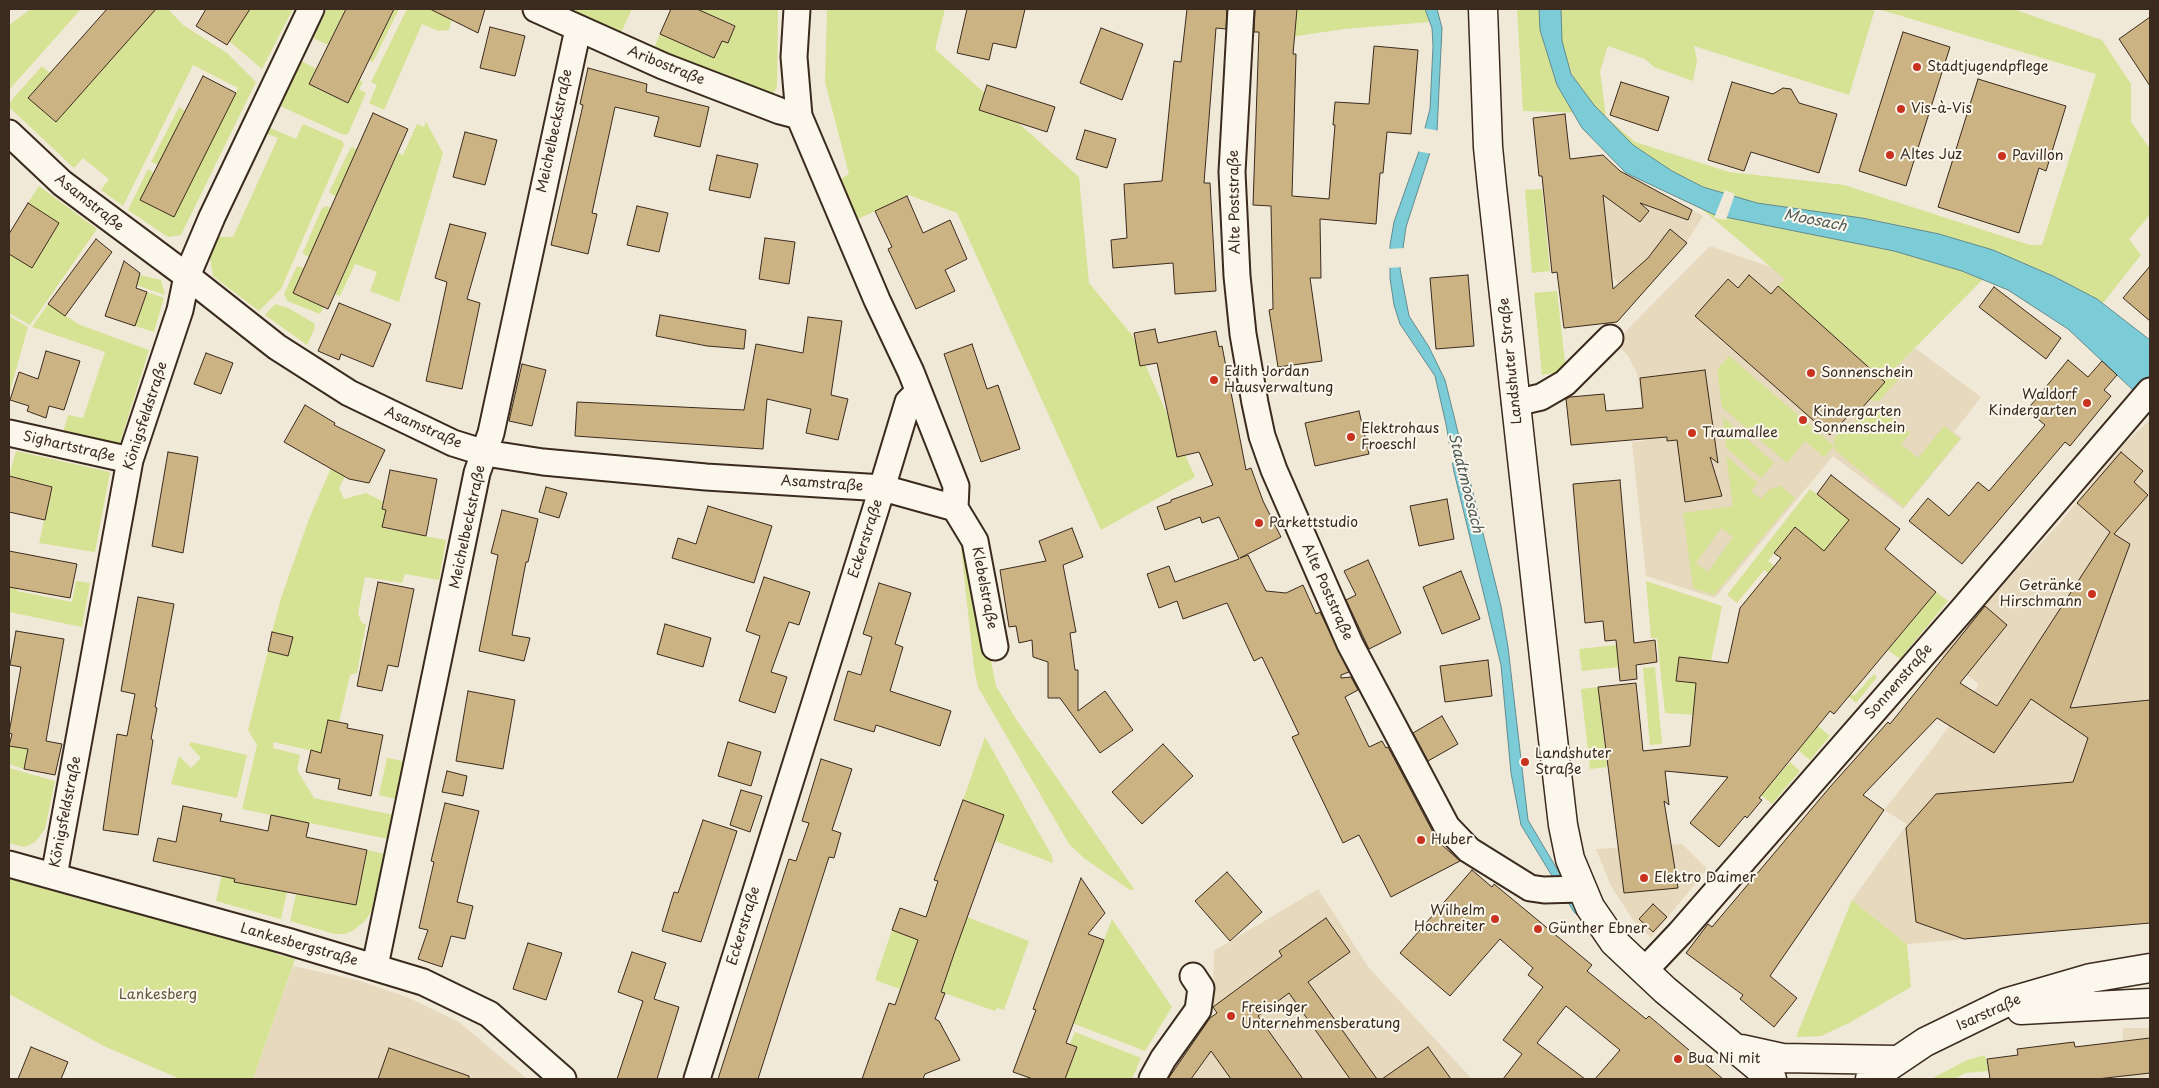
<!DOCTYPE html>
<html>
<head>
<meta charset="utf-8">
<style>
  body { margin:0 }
  #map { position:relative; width:2159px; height:1088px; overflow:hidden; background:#f1e9d7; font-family:"Playpen Sans",sans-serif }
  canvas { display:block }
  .frame { position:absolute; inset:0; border:10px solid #3b2a1e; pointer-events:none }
</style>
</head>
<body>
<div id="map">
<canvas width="2159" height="1088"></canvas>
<div class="frame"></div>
</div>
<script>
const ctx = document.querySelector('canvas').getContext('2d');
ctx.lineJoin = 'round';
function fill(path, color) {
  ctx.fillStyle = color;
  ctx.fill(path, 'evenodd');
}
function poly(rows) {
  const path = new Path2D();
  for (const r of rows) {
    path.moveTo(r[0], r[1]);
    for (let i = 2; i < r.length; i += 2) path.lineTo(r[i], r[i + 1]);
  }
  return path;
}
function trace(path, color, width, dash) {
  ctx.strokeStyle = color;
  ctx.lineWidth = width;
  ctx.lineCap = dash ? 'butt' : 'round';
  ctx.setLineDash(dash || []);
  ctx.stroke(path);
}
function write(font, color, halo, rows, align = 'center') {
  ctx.font = font + ' "Playpen Sans",sans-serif';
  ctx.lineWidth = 4;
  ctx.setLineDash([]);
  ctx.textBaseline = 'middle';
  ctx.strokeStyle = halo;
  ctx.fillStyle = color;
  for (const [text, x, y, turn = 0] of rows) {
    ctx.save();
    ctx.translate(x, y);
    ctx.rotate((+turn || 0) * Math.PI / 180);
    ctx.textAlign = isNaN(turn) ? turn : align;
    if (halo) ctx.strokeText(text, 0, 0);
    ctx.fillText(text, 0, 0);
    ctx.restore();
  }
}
fill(poly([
  [1629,176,1703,216,1684,246,1628,309,1619,284,1614,278,1582,281,1572,185,1628,178],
  [1710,246,1773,268,1894,369,1915,348,1981,397,1954,432,1962,438,1903,509,1833,456,1715,598,1646,576,1632,442,1645,441,1643,408,1637,373,1628,356,1615,342],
  [2150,420,2150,923,1907,944,1852,900,1907,824,1884,810,1934,747,1979,684,1938,654,2058,525,2123,445],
  [1682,844,1707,869,1651,938,1633,920,1611,886,1596,849],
  [1318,889,1369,968,1472,1079,1166,1079,1184,1053,1195,1029,1217,1013,1213,1007,1214,951],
  [293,966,357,980,407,997,459,1022,527,1079,253,1079],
  [2123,1028,2150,1028,2150,1079,2122,1079]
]), '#e6d9be');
fill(poly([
  [31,9,81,9,9,90,9,25],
  [144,9,168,9,183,25,227,53,256,82,181,235,168,237,128,210,148,169,154,173,141,200,174,216,238,88,193,65,123,206,101,190,109,179,83,158,74,168,9,107,9,103,42,66,50,73,28,98,56,122,150,15],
  [250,9,293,9,262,69,229,41],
  [327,9,346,9,328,45,313,38],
  [394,9,399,9,373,62,369,60],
  [407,9,430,9,443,15,447,9,454,9,449,30,438,31,422,24,384,110,369,103,377,85,371,82],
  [549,9,632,9,619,37],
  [697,9,778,9,777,86,772,98,653,51,660,34,714,58,722,41,728,43,735,25],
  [827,9,945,9,935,49,1079,177,1089,283,1132,335,1195,477,1101,530,957,213,909,195,858,219,841,179,849,174,825,82],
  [1297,9,1425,9,1429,22,1344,29,1277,39,1294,36],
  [1517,9,1875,9,1849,95,1694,46,1697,61,1693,81,1654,67,1645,59,1608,46,1600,71,1606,117,1635,142,1729,172,1844,185,2030,245,2042,245,2096,74,1878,9,2013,9,2102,40,2131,84,2131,122,2150,149,2150,215,2129,239,2141,255,2095,313,1999,263,1894,369,1901,376,1879,401,1869,400,1885,381,1778,286,1785,279,1659,173,1586,113,1523,111],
  [301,61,317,69,310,84,348,103,359,80,363,82,359,89,366,93,348,134,344,135,278,105],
  [179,107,185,111,158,165,151,162],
  [426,122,443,153,399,302,370,291,377,272,355,264,340,296,335,294,398,153,403,155,417,124,424,127],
  [303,124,342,141,344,145,281,289,259,311,213,276,210,258,218,237,233,237,278,138,265,133,268,127,296,139],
  [351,147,357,149,336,197,329,192],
  [39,186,97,229,30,325,9,313,9,254,32,268,59,223,28,203],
  [1542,189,1550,271,1532,273,1525,190],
  [326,206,331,208,309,257,303,254,303,252,322,208],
  [297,266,304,268,293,293,324,307,320,314,287,301,284,294],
  [140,275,161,280,165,295,136,285],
  [1557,291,1566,371,1542,375,1534,293],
  [147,292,164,298,154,332,135,326],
  [48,304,80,325,149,350,118,449,62,436,68,415,83,418,105,352,32,327],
  [275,304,288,308,314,323,315,327,307,345,265,315],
  [9,316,28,327,9,395],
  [1729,356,1834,446,1824,457,1805,441,1787,463,1722,407,1717,370],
  [1870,408,1880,408,1910,433,1901,444,1918,458,1944,426,1960,439,1904,507,1835,450,1834,439,1844,427,1848,430,1860,416,1863,418],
  [1723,417,1774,463,1761,478,1726,448],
  [362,443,339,488,344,499,366,493,384,502,382,509,386,510,383,528,446,540,439,580,405,574,402,583,365,577,358,614,362,623,366,624,357,673,350,675,339,722,321,753,274,742,273,748,300,755,297,770,314,798,393,815,388,839,242,809,257,745,248,730,268,651,288,656,293,638,272,632,281,598,309,519,331,468],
  [16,451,110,472,95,552,39,543,52,487,9,476],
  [1726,456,1758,483,1751,491,1761,499,1770,489,1781,486,1795,498,1714,595,1693,588,1683,513,1733,506],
  [1721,528,1733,537,1708,572,1696,563],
  [1810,489,1849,520,1831,542,1847,587,1813,542,1795,527,1768,561,1831,609,1814,611,1764,570,1737,603,1727,595],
  [960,539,972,564,996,686,1016,719,1134,889,1130,890,1085,859,1069,844,978,687,974,668],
  [23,555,17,591,72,602,76,581,90,583,82,627,9,612,9,556],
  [1646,581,1722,606,1711,661,1679,657,1676,681,1709,685,1710,716,1665,713,1657,638,1651,638],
  [1936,592,1948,601,1900,659,1888,650],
  [1616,645,1619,667,1582,671,1579,649],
  [1655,667,1662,744,1650,745,1643,668],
  [1824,674,1854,696,1874,674,1877,677,1856,703],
  [1598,687,1607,767,1590,769,1581,689],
  [1818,726,1830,736,1810,760,1798,750],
  [985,737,1052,856,1053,863,995,841,1004,815,963,800],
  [191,742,247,755,237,798,171,784,179,756,191,768,201,758,189,745],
  [9,746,28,749,24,769,9,764],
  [387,758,403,761,396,799,379,795],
  [1790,762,1800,771,1772,804,1761,795],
  [9,768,55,781,45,829,35,842,25,847,9,843],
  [233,824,245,826,234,881,287,892,281,919,216,901],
  [312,838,318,839,306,892,356,905,367,850,385,854,371,912,365,921,354,930,345,934,335,934,290,921,306,850],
  [9,876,75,890,73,897,87,901,89,894,280,946,276,954,295,959,253,1079,180,1079,104,1046,9,994],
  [1852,900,1907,944,1911,987,1849,1023,1821,1036,1796,1037],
  [967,917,1029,941,1004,1010,997,1008,995,1011,941,992],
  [1112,919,1172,1007,1145,1051,1072,1023],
  [892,930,918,940,904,978,905,991,875,980],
  [1075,1032,1141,1058,1132,1079,1065,1079,1077,1047,1070,1044],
  [1985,1055,1989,1071,1965,1073,1955,1079,1931,1079,1967,1060]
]), '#d6e294');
const water = poly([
  [1425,9,1437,9,1442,28,1437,131,1406,227,1400,269,1409,316,1429,347,1445,380,1501,606,1508,647,1528,820,1580,908,1776,1076,1786,1079,1770,1079,1666,1002,1574,912,1521,825,1511,773,1501,665,1454,472,1446,424,1435,376,1400,324,1394,305,1390,278,1390,245,1394,222,1419,151,1430,109,1433,46,1432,28,1425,9],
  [1539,9,1561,9,1562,41,1571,74,1594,105,1633,145,1672,171,1703,187,1757,203,1862,218,1939,234,1993,250,2053,276,2097,299,2150,340,2150,406,2068,329,2008,290,1962,271,1894,251,1715,215,1626,173,1582,128,1557,85,1540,30,1539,9]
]);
fill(water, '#7cccd8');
trace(water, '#628b8e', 1);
fill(poly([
  [1423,128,1440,131,1433,154,1416,151],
  [1725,190,1735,194,1726,220,1714,218],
  [1405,248,1403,267,1387,268,1387,249],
  [1462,441,1467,460,1450,463,1447,444]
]), '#f1e9d7');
const building = poly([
  [107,9,156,9,56,122,28,98,107,9],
  [206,9,250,9,227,45,196,26,206,9],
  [346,9,394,9,348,103,309,84,346,9],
  [430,9,485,9,478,33,430,9],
  [671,9,697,9,735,26,728,43,722,41,714,58,660,34,671,9],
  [967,9,1025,9,1016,48,993,43,989,60,957,53,967,9],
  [1187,9,1227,9,1226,29,1216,28,1204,183,1210,183,1216,291,1175,294,1173,263,1113,268,1111,240,1127,238,1124,184,1162,181,1174,61,1181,62,1187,9],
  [1255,9,1297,9,1293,54,1296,54,1292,196,1329,199,1335,125,1333,125,1335,102,1369,104,1374,46,1418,50,1411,134,1387,132,1383,173,1380,173,1376,224,1320,219,1321,278,1310,278,1322,361,1278,367,1269,310,1273,309,1271,206,1253,205,1259,32,1254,32,1255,9],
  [2150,17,2150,86,2119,39,2150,17],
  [490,27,525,36,515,76,480,68,490,27],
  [1101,28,1143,44,1122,100,1080,83,1101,28],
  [1903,32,1950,47,1906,186,1859,171,1903,32],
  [588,68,647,84,646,92,709,107,700,147,654,136,659,117,615,107,592,213,597,214,588,254,551,245,583,105,580,104,588,68],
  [203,76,236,93,174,217,140,200,203,76],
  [1978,79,2066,106,2046,171,2039,168,2019,233,1938,207,1978,79],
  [1621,82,1669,97,1658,131,1610,115,1621,82],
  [1732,82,1773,94,1783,88,1791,89,1799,103,1837,114,1819,173,1751,152,1744,171,1708,160,1732,82],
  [987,85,1055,107,1047,132,979,110,987,85],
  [373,113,408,129,328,309,293,293,373,113],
  [1565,114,1570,159,1603,155,1620,171,1692,210,1688,220,1640,203,1649,211,1640,222,1603,195,1613,289,1648,258,1670,229,1687,243,1617,322,1564,328,1557,272,1552,273,1542,176,1539,176,1533,118,1565,114],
  [1085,130,1116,139,1107,168,1076,159,1085,130],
  [465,132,497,140,485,185,453,177,465,132],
  [717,155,758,164,750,198,709,190,717,155],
  [907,196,923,233,950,220,967,259,945,270,955,291,916,309,888,249,892,247,875,211,907,196],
  [28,203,59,223,32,268,9,254,9,234,28,203],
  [637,206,668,213,659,252,627,245,637,206],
  [450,224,486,233,467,299,480,303,462,389,426,381,447,282,435,278,450,224],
  [765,238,795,242,789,284,759,279,765,238],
  [96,239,112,252,65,316,48,304,96,239],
  [124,261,140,273,136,288,147,292,135,326,105,316,124,261],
  [2150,266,2150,321,2123,298,2150,266],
  [1468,275,1474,346,1436,349,1430,278,1468,275],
  [1749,275,1771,294,1778,286,1885,382,1854,417,1850,414,1830,435,1695,316,1728,279,1738,288,1749,275],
  [1994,287,2061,338,2046,359,1979,307,1994,287],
  [339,303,391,324,373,367,341,354,339,360,318,351,339,303],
  [660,315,746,330,744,349,707,346,656,336,660,315],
  [808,317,842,321,831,395,848,399,838,440,806,433,811,409,767,399,763,449,575,436,577,402,744,410,756,344,803,353,808,317],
  [1155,329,1158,343,1216,331,1219,347,1222,346,1246,470,1251,468,1263,501,1281,537,1240,558,1248,555,1266,591,1286,593,1303,585,1316,614,1320,612,1349,672,1341,675,1341,678,1351,677,1358,690,1345,697,1369,747,1382,741,1386,748,1388,747,1434,834,1442,845,1460,861,1391,897,1359,835,1343,843,1292,737,1299,734,1262,657,1254,661,1227,603,1183,619,1177,601,1159,608,1147,574,1169,566,1175,582,1239,559,1219,517,1202,523,1200,517,1165,530,1157,507,1171,502,1171,500,1213,485,1199,452,1177,457,1157,363,1140,366,1134,333,1155,329],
  [972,344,987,389,998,385,1020,449,981,462,944,354,972,344],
  [46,351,80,361,64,410,49,406,46,418,27,411,29,406,10,400,19,372,38,379,46,351],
  [206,353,233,363,221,394,194,384,206,353],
  [2068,360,2088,377,2102,361,2117,375,2104,390,2111,396,2070,446,2065,442,1962,564,1909,521,1928,498,1949,516,1978,482,1989,491,2045,425,2027,410,2068,360],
  [522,364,546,370,532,426,509,421,522,364],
  [1705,370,1718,463,1710,457,1722,496,1685,502,1677,440,1667,441,1667,437,1571,445,1566,399,1570,397,1604,394,1606,411,1643,408,1640,378,1705,370],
  [305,405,335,423,334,425,385,450,369,483,349,479,284,442,305,405],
  [1359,411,1369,454,1315,466,1305,423,1359,411],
  [168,452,198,457,183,553,152,546,168,452],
  [2121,452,2143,471,2134,482,2148,495,2114,534,2130,544,2070,708,2150,700,2150,923,1964,939,1916,922,1906,828,1936,794,2073,782,2088,738,2031,699,1994,753,1937,718,1863,795,1884,810,1770,976,1797,998,1774,1027,1740,999,1743,995,1686,953,1708,924,1712,927,1830,787,1888,722,1890,724,1985,606,2007,625,1960,683,1997,706,2110,532,2077,503,2121,452],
  [390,470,437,479,426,536,382,527,386,510,382,509,390,470],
  [1831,475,1900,529,1885,549,1936,592,1834,714,1830,711,1759,798,1762,800,1747,818,1745,816,1719,847,1690,823,1728,777,1665,771,1669,805,1664,801,1678,888,1624,893,1598,687,1636,683,1643,751,1690,746,1696,683,1676,681,1679,657,1728,663,1740,608,1781,558,1774,553,1795,527,1824,551,1849,520,1817,494,1831,475],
  [9,476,52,487,45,520,9,512,9,476],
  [1620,480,1634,643,1655,640,1657,662,1636,665,1637,679,1620,681,1616,640,1605,641,1603,621,1585,623,1573,484,1620,480],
  [546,487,567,493,559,518,539,512,546,487],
  [1447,499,1454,539,1419,546,1410,506,1447,499],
  [708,506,772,526,754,583,672,558,678,538,696,544,708,506],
  [502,510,538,519,528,562,526,562,512,635,530,638,524,661,479,651,498,555,491,553,502,510],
  [1072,528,1083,557,1063,565,1076,632,1070,633,1075,670,1078,670,1078,711,1105,691,1133,730,1100,753,1060,698,1048,698,1048,662,1033,657,1032,640,1019,643,1016,626,1009,627,1000,570,1046,561,1039,541,1072,528],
  [9,551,77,564,70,598,9,587,9,551],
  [1368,560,1401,633,1369,649,1346,600,1356,595,1344,571,1368,560],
  [1461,571,1480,619,1442,634,1423,587,1461,571],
  [764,577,810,592,799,625,789,622,771,672,787,677,775,713,739,701,760,636,746,631,764,577],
  [378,582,414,589,398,667,388,665,382,691,357,686,378,582],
  [879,583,911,593,895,644,903,647,890,691,951,711,940,746,876,725,874,732,834,720,848,671,861,675,872,637,863,634,879,583],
  [138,597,174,604,155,707,157,708,151,739,153,740,138,835,103,830,117,734,127,736,135,694,121,691,138,597],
  [665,624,711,638,703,667,657,654,665,624],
  [16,631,64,639,46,741,62,744,55,775,24,769,28,749,9,746,12,734,9,733,21,667,10,665,16,631],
  [272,632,293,637,288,656,268,651,272,632],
  [1488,660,1492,696,1445,702,1440,666,1488,660],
  [468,691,515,700,503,769,456,761,468,691],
  [1442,716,1458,744,1428,761,1413,733,1442,716],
  [328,720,348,724,347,728,383,735,371,796,338,789,340,779,306,772,311,750,321,753,328,720],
  [728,742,761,752,751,786,718,776,728,742],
  [1163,744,1193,776,1142,824,1112,792,1163,744],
  [821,759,852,769,832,830,841,833,834,858,829,857,758,1079,718,1079,789,859,796,861,809,823,802,821,821,759],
  [447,771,467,776,463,796,442,792,447,771],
  [741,790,762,796,750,832,730,825,741,790],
  [963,800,1004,815,954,954,941,992,945,993,935,1019,939,1021,960,1060,925,1074,923,1079,862,1079,889,1003,895,1005,918,940,892,930,900,908,926,917,938,881,934,880,963,800],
  [445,803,479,811,457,902,473,906,465,939,451,936,442,967,418,959,428,930,419,928,434,862,431,861,445,803],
  [183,806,222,814,220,821,268,831,271,815,309,823,306,837,367,850,356,905,234,882,235,879,153,861,158,838,176,842,183,806],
  [703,820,737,831,701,942,662,931,674,892,678,893,703,820],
  [1472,870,1492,887,1494,884,1592,965,1587,971,1646,1019,1649,1016,1723,1079,1595,1079,1620,1050,1566,1006,1537,1043,1585,1079,1503,1079,1522,1054,1503,1040,1543,987,1528,975,1533,968,1500,939,1450,996,1400,953,1472,870],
  [1227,872,1262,912,1230,941,1195,901,1227,872],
  [1081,878,1105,913,1088,934,1104,940,1066,1043,1077,1047,1065,1079,1033,1079,1013,1072,1036,1010,1033,1009,1081,878],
  [1653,904,1667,917,1653,932,1639,919,1653,904],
  [1326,918,1350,952,1308,982,1377,1079,1350,1079,1289,993,1258,1016,1303,1079,1231,1079,1211,1051,1191,1079,1168,1079,1210,1018,1217,1013,1213,1007,1282,956,1279,951,1326,918],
  [528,943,562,953,546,1000,513,989,528,943],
  [632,952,666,963,654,999,679,1007,657,1079,617,1079,643,1001,618,992,632,952],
  [2150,1038,2150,1073,2097,1079,1990,1079,1987,1059,2018,1055,2017,1049,2074,1042,2075,1047,2150,1038],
  [31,1047,68,1062,61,1079,18,1079,31,1047],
  [1428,1047,1451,1079,1382,1079,1428,1047],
  [389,1048,469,1076,469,1079,378,1079,389,1048]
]);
fill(building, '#cbb383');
trace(building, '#3b2a1e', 1);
const minor = poly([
  [536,9,663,66,780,111,799,116],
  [797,9,794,57,799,116,877,300,911,372,945,458,956,486,955,508,975,541,995,647],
  [1241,9,1232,172,1237,276,1243,334,1255,403,1262,436,1274,470,1350,644,1447,827,1469,850,1530,888,1544,890,1581,889],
  [9,133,62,183,187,276,277,347,349,393,453,443,485,453,543,462,706,477,883,488,955,508],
  [1515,403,1541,397,1565,383,1610,338],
  [9,433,130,460],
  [9,864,287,941,423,982,489,1014,563,1079],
  [54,876,130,460,180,310,187,276,212,217,311,9],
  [375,966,477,473,491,433,578,29],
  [1644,971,1680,933,1963,609,2150,391],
  [697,1079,876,508,908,402,918,392],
  [1152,1079,1163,1059,1198,1010,1201,988,1193,976]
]);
const major = poly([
  [1483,9,1488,147,1492,187,1554,748,1563,825,1570,859,1590,907,1614,942,1665,990,1772,1079],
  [2021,1010,2150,1003],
  [1741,1049,1782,1058,1896,1060],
  [1870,1079,1925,1042,2005,1003,2091,978,2150,968]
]);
trace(minor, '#3b2a1e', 29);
trace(major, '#3b2a1e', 31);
trace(minor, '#fbf7ec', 25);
trace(major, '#fbf7ec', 28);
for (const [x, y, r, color] of [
  [1917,67,5,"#c8321e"],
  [1901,109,5,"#c8321e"],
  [1890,155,5,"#c8321e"],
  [2002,156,5,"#c8321e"],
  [1811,373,5,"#c8321e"],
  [1214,380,5,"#c8321e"],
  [2087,403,5,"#c8321e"],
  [1803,420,5,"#c8321e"],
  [1692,433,5,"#c8321e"],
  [1351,437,5,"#c8321e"],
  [1259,523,5,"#c8321e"],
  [2092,594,5,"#c8321e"],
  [1525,762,5,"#c8321e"],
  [1421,840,5,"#c8321e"],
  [1644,878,5,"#c8321e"],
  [1495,919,5,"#c8321e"],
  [1538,929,5,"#c8321e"],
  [1231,1016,5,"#c8321e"],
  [1678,1059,5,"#c8321e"]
]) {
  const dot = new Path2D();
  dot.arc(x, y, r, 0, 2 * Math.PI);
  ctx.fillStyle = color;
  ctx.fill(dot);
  trace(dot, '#fbf7ec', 2);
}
write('14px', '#3b2a1e', '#fbf7ec', [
  ["Aribostraße",666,66,22],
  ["Meichelbeckstraße",555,131,-78],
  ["Alte Poststraße",1235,202,-91],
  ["Asamstraße",89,203,38],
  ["Landshuter Straße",1511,361,-96],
  ["Königsfeldstraße",146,416,-72],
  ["Asamstraße",423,428,24],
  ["Sighartstraße",69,447,13],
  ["Asamstraße",822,484,4],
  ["Meichelbeckstraße",468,527,-78],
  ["Eckerstraße",866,539,-72],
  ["Klebelstraße",984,588,79],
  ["Alte Poststraße",1327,592,66],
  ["Sonnenstraße",1899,682,-49],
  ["Königsfeldstraße",66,812,-79],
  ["Eckerstraße",744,926,-73],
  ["Lankesbergstraße",299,945,16],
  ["Isarstraße",1989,1013,-24]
]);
write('14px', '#3b2a1e', '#fbf7ec', [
  ["Stadtjugendpflege",1927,67],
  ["Vis-à-Vis",1911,109],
  ["Altes Juz",1900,155],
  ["Pavillon",2012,156],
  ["Edith Jordan",1224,372],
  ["Hausverwaltung",1224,388],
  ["Sonnenschein",1821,373],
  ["Waldorf",2077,395,"right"],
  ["Kindergarten",2077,411,"right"],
  ["Kindergarten",1813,412],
  ["Sonnenschein",1813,428],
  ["Elektrohaus",1361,429],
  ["Froeschl",1361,445],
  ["Traumallee",1702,433],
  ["Parkettstudio",1269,523],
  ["Getränke",2082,586,"right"],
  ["Hirschmann",2082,602,"right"],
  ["Landshuter",1535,754],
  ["Straße",1535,770],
  ["Huber",1431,840],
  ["Elektro Daimer",1654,878],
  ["Wilhelm",1485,911,"right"],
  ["Hochreiter",1485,927,"right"],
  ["Günther Ebner",1548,929],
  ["Freisinger",1241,1008],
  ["Unternehmensberatung",1241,1024],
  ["Bua Ni mit",1688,1059]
], 'left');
write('14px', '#62583c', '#fbf7ec', [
  ["Lankesberg",158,995]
]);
write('italic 15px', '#4e5b56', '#fbf7ec', [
  ["Moosach",1815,221,11],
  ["Stadtmoosach",1465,483,76]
]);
</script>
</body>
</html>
